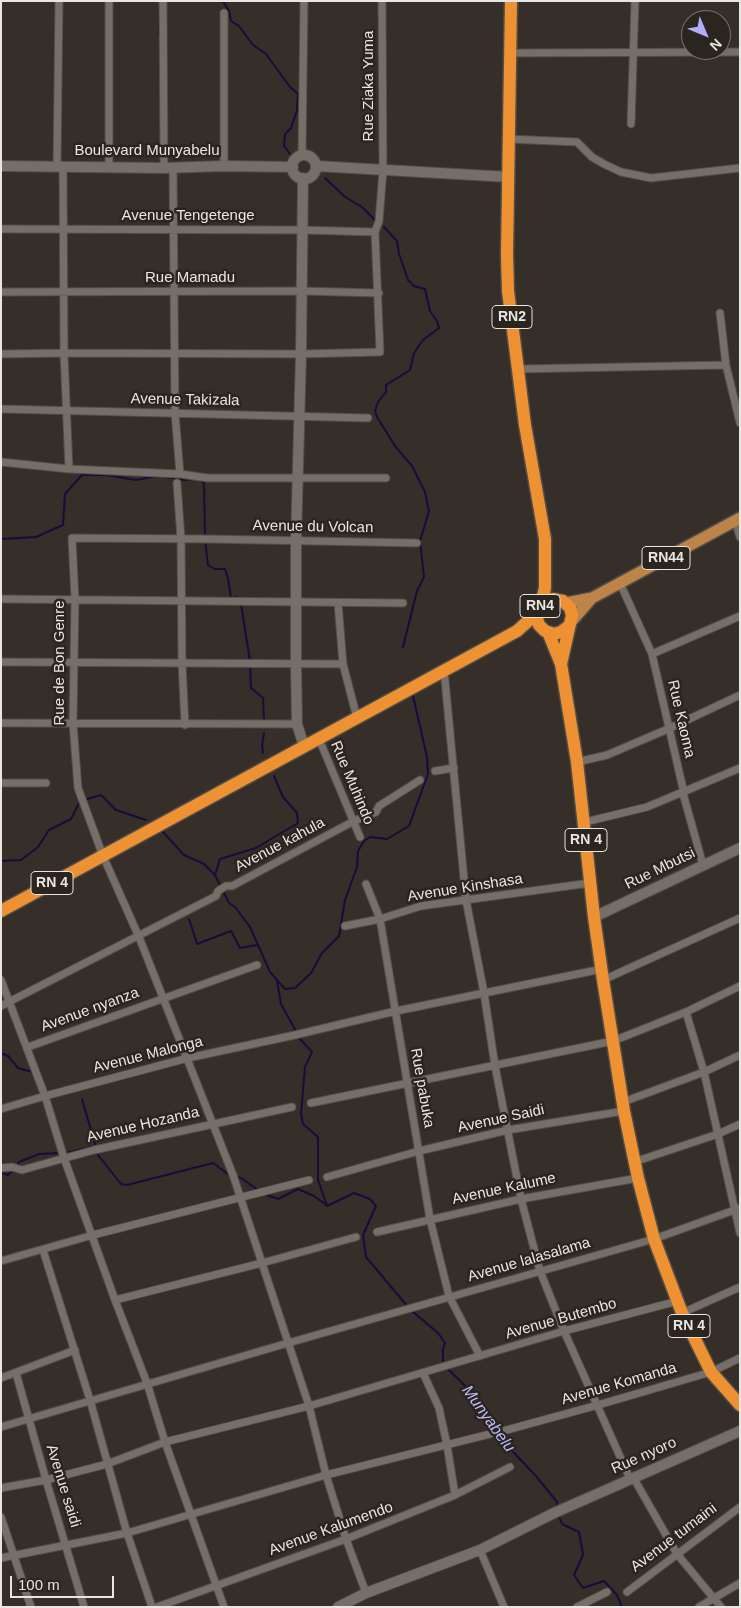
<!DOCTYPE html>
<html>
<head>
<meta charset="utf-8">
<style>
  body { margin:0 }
  #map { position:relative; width:741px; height:1608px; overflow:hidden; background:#352e29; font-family:Arial,sans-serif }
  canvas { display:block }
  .frame { position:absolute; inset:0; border:2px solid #e9e5e1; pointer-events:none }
  .north { position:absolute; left:681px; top:10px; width:50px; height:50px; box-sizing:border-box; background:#2b251f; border:1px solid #77726d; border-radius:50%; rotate:135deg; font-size:14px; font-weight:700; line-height:20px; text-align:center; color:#e9e5e1 }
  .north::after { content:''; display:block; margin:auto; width:18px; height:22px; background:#afaefa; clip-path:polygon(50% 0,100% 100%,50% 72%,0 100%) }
  .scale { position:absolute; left:10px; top:1576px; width:104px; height:22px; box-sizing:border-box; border:2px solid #e9e5e1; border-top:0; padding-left:6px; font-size:15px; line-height:18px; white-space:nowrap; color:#e9e5e1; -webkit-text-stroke:4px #2b251f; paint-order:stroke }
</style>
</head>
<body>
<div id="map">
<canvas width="741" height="1608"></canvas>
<div class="frame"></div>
<div class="north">N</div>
<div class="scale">100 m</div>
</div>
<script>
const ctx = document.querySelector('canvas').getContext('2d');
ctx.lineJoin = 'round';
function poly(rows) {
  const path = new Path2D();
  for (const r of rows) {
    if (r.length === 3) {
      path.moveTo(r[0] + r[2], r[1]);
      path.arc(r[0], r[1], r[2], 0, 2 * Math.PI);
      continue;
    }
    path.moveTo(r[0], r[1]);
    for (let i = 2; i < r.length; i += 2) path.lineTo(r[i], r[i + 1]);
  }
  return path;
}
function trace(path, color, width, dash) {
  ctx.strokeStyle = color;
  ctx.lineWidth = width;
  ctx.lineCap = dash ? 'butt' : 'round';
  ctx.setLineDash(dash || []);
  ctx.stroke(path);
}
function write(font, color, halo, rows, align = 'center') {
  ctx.font = font + ' Arial,sans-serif';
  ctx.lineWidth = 5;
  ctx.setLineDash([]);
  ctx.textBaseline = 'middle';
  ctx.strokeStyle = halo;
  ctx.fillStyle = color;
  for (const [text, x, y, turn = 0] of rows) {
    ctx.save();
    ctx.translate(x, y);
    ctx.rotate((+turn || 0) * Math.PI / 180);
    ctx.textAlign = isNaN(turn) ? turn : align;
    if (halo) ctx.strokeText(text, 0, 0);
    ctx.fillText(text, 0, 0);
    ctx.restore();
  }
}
trace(poly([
  [223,1,229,11,231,21,239,26,253,45,266,54,290,87,298,94,297,110,291,128,285,134,284,146,290,154],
  [159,34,160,12],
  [325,178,345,197,362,207,376,221],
  [384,227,397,241,399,254,408,280,414,286,425,289,430,311,437,321,439,328,423,340,414,353,410,370,386,385,386,392,378,402,375,411,377,417,395,446,412,466,425,492,429,511,420,541,424,577,417,591,403,647],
  [165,477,185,480,194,479],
  [201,479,204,484,205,536],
  [1,539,36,537,63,525,65,494,82,475,106,475,136,480,157,476],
  [205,540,208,565,215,569,225,569,228,578,231,598,238,597,239,599],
  [241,604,250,661],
  [250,665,251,688,263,698,264,719],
  [263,753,262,745,264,733],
  [163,832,184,855,204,864,215,875,221,887],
  [1,861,21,860,38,847,49,830,71,819,80,801,101,795,116,810,146,820],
  [215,875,220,859,256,848,298,823,297,813,283,797,274,776],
  [223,891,229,903,235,907,250,927,270,972,285,989,295,988,311,973,322,953,339,936,345,900,357,867,358,851,364,841,370,837,387,839,409,826,428,774,427,757,413,696],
  [189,919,197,944,231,931,240,948,257,945],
  [277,981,281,1004,301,1040,312,1052,305,1067,301,1114,303,1124,318,1137,318,1180,327,1206,354,1193,370,1199,376,1206,363,1235,366,1257,408,1307],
  [1,1053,8,1056,18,1068,35,1073],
  [82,1099,96,1147],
  [97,1152,98,1155,121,1184,127,1185,213,1163,232,1177],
  [66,1153,95,1146],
  [17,1166,19,1162,39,1154,61,1153],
  [1,1173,8,1175,14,1169],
  [237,1177,241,1178,258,1190],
  [264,1194,278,1199,298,1189,314,1196,326,1205],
  [412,1311,438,1333,445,1343,443,1349,443,1363],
  [448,1369,468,1389,495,1433,536,1476,557,1502,557,1507],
  [558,1514,562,1524,579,1532,583,1555,574,1575,583,1588,604,1581,617,1595,622,1607]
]), '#150e3b', 2);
const street = poly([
  [109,1,109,167],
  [163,1,164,168],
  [510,53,740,52],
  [631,124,635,1],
  [508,139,577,142,592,157,604,164,621,172,651,178,740,168],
  [302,155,304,1],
  [57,166,59,1],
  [63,166,64,353,69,469],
  [224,166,224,13],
  [173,168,175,413,180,474],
  [1,229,302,230,375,232],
  [1,292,301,291,379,293],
  [720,313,726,365,740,423],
  [1,354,64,353,301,354,380,352,375,232,379,221,383,170,382,1],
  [518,369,726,365],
  [1,409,368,418],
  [1,462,69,469,180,474,208,478,386,478],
  [177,483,181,539,182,663,185,725],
  [735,520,740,537],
  [620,583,652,654,684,793,684,797,703,865],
  [1,599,403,603],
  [338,603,343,664,357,718],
  [652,654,740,616],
  [1,662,343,664],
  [444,670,466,900,484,993,495,1066,521,1199,540,1271,564,1331,630,1479],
  [1,723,297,724],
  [319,739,360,837],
  [577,762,607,755,668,729,740,695],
  [435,771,454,768],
  [1,783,46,783],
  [585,822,647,807,740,768],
  [366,884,380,919,430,1219,449,1296,480,1356],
  [345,926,380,919,421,906,590,883],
  [1,980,45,1096,64,1158,115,1300,147,1383,165,1442,224,1607],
  [603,980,740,918],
  [1,1006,216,896,218,891,226,886,232,886,354,821,376,812,379,806,420,780],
  [686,1012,704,1072,740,1233],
  [28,1047,257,965],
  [623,1102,704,1072,740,1055],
  [311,1103,613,1041,686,1012,740,986],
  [1,1109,45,1096,188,1058,295,1035,396,1011,602,969],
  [634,1162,718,1134,740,1124],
  [1,1168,12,1167,22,1170,94,1150,292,1107],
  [327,1177,419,1151,508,1130,624,1111],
  [377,1232,521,1199,638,1178],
  [43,1250,90,1400,127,1533,152,1607],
  [1,1261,93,1235,309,1180],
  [115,1300,262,1263,356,1237],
  [682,1313,740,1287],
  [16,1373,46,1480,84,1607],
  [423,1373,439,1408,447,1445,455,1495],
  [1,1378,75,1350],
  [1,1427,288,1343,654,1239,740,1208],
  [503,1431,598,1405,711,1372,740,1358],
  [633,1477,677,1554,721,1607],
  [1,1488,46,1480,107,1464,165,1442,309,1406,564,1331,678,1301],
  [1,1517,31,1607],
  [480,1550,504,1607],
  [1,1558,127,1533,326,1475,490,1434],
  [627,1592,740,1507],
  [366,1593,346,1539,326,1475,309,1406,233,1175,139,937,103,856,78,788,73,723,75,599,72,538,208,539,417,543],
  [157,1607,346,1539,455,1495,510,1467],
  [577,1607,607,1592],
  [699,1607,740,1583]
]);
const secondary = poly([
  [304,167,12],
  [1,166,164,168,224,166,293,167],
  [316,166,509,177],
  [303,178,301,354,296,540,296,664,297,724,304,746],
  [594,917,740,848],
  [338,1607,366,1593,480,1550,554,1513,740,1431]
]);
const primary = poly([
  [566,603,592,598],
  [571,622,592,598,740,518]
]);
const highway = poly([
  [511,1,507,255,508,291,525,425,545,539,545,588,541,604],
  [548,632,561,664,577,762,594,917,603,980,624,1111,638,1178,654,1239,682,1313,711,1372,740,1405],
  [561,664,572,615,570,608,563,601,553,599,546,600,538,608,537,619,539,625,545,631,554,634,561,632,569,626],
  [1,911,517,631,537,613]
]);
trace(street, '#524d47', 9);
trace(secondary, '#524d47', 12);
trace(primary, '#524d47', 14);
trace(highway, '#524d47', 15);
trace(street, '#766e68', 7);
trace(secondary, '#766e68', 10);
trace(primary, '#bd8348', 11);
trace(highway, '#ed9133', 12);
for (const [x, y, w] of [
  [512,317,40],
  [666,558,48],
  [540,606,40],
  [586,840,42],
  [52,883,42],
  [689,1326,42]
]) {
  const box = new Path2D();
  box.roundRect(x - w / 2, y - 11.5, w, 23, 4);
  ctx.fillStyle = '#2b251f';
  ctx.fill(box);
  trace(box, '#e9e5e1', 1);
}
write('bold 14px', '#e9e5e1', null, [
  ["RN2",512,317],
  ["RN44",666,558],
  ["RN4",540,606],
  ["RN 4",586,840],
  ["RN 4",52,883],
  ["RN 4",689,1326]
]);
write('15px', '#e9e5e1', '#2b251f', [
  ["Rue Ziaka Yuma",369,86,-90],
  ["Boulevard Munyabelu",147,151],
  ["Avenue Tengetenge",188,216],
  ["Rue Mamadu",190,278],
  ["Avenue Takizala",185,400,1],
  ["Avenue du Volcan",313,527,1],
  ["Rue de Bon Genre",60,663,-90],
  ["Rue Kaoma",681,719,77],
  ["Rue Muhindo",352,783,67],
  ["Avenue kahula",280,845,-28],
  ["Rue Mbutsi",660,869,-26],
  ["Avenue Kinshasa",465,888,-9],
  ["Avenue nyanza",90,1010,-20],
  ["Avenue Malonga",148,1055,-14],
  ["Rue pabuka",422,1088,80],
  ["Avenue Saidi",501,1119,-12],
  ["Avenue Hozanda",143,1125,-13],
  ["Avenue Kalume",504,1189,-12],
  ["Avenue lalasalama",529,1260,-16],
  ["Avenue Butembo",561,1319,-16],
  ["Avenue Komanda",619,1384,-16],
  ["Rue nyoro",644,1456,-24],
  ["Avenue saidi",63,1486,73],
  ["Avenue Kalumendo",331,1529,-20],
  ["Avenue tumaini",674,1538,-37]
]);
write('italic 16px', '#bbbbfb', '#2b251f', [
  ["Munyabelu",488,1419,54]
]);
</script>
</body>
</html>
